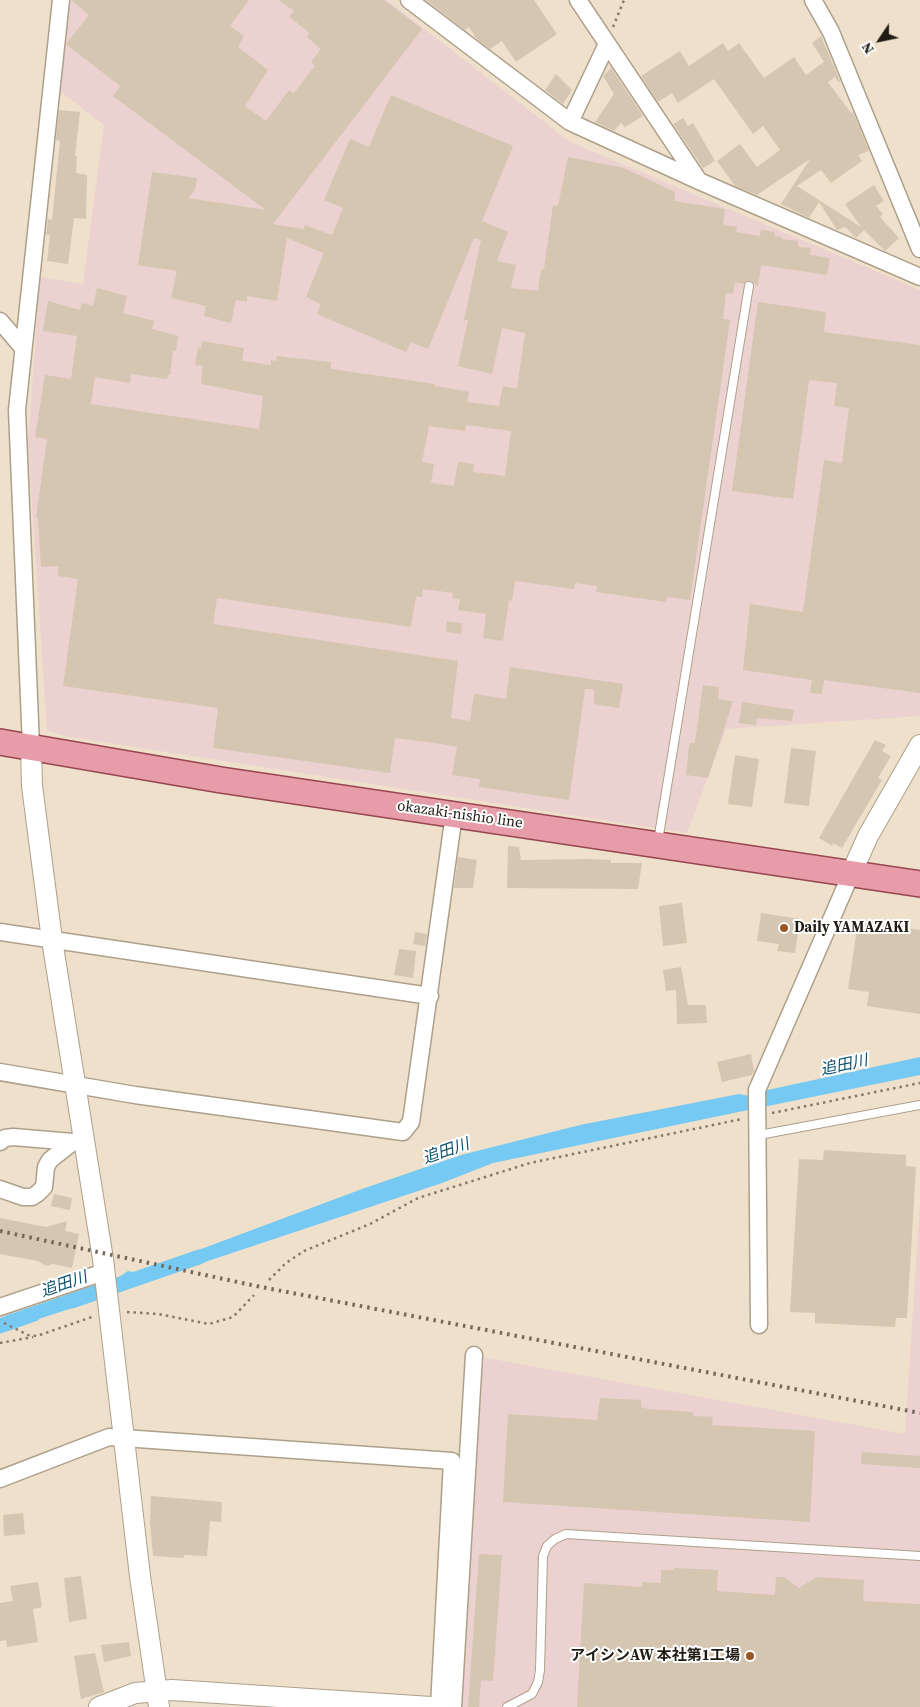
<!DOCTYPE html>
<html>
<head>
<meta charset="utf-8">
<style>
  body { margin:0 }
  #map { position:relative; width:920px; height:1707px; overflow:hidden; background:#eee0ca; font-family:"Source Serif 4",serif }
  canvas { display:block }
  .north { position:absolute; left:855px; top:15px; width:50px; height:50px; -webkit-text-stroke:4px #fff; paint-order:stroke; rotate:236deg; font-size:14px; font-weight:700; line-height:20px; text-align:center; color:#201b13 }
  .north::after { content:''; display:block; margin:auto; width:18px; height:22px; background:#201b13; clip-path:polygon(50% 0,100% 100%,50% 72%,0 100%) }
</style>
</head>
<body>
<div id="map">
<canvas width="920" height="1707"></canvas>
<div class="north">N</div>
</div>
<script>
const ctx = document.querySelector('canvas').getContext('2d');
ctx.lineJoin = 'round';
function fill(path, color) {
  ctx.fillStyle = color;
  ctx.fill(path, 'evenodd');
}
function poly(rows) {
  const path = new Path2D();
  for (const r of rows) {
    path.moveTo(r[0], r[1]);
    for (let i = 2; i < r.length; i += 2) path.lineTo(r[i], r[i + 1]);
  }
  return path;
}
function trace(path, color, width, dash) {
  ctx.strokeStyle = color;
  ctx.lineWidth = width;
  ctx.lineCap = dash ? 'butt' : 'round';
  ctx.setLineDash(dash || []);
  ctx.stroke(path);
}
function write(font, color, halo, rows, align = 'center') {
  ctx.font = font + ' "Source Serif 4","Noto Sans JP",serif';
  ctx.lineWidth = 4;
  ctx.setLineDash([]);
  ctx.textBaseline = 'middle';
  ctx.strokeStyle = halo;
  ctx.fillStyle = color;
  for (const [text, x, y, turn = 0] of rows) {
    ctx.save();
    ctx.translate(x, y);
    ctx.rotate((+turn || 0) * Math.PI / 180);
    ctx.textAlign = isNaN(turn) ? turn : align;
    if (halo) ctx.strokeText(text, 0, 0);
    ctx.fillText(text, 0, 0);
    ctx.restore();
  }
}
fill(poly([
  [69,0,387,0,570,142,920,290,920,716,726,729,687,833,64,736,47,730,28,443,40,277,83,284,104,125,60,91],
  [920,1203,920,1707,460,1707,481,1357,905,1434]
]), '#ebd1cf');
fill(poly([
  [920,1057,920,1075,763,1107,763,1091],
  [739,1094,754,1097,753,1109,493,1163,442,1183,193,1266,169,1261,362,1189,461,1155,580,1125],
  [128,1271,153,1276,123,1288,119,1277],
  [89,1287,91,1302,23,1324,5,1316]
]), '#75c9f3');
trace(poly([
  [72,1301,199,1257],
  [0,1326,34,1314]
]), '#75c9f3', 15);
fill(poly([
  [71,0,249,0,230,26,244,36,238,47,268,70,245,106,266,121,289,90,294,93,315,66,311,62,321,49,307,37,310,33,289,17,294,11,279,0,384,0,422,29,273,224,304,229,305,225,332,235,343,208,324,200,350,139,369,147,391,95,513,146,482,221,508,232,497,261,516,265,511,288,538,291,541,269,544,269,553,205,558,206,568,157,624,168,675,192,674,201,725,209,723,225,737,227,736,232,760,236,761,230,775,232,774,236,782,237,781,239,798,241,798,247,811,248,810,255,830,258,827,275,761,265,758,286,749,280,744,284,735,282,733,294,726,293,723,319,730,320,690,600,667,597,666,602,596,592,597,586,575,583,574,589,515,581,512,601,509,600,503,641,483,638,486,614,458,610,460,599,452,598,453,593,423,589,422,597,416,596,411,627,217,598,213,624,458,661,451,718,470,721,474,694,506,699,510,667,623,684,619,708,594,704,594,689,585,689,569,800,479,787,480,779,452,775,457,747,442,744,395,738,390,773,213,748,218,708,63,686,78,579,58,576,59,566,41,567,38,518,36,518,47,439,35,437,45,375,71,379,77,336,43,331,48,301,80,310,82,303,93,306,97,288,127,296,123,313,154,321,152,329,178,336,176,351,173,350,170,375,168,375,167,379,131,374,130,383,95,377,91,404,259,429,263,396,201,384,203,366,195,365,198,348,201,348,202,341,244,348,242,361,271,365,271,360,276,361,277,356,331,362,331,369,435,384,435,386,469,392,467,402,499,406,503,386,517,389,525,333,502,328,492,374,458,366,468,320,464,320,481,240,474,238,428,349,411,342,406,352,317,314,321,304,306,297,324,253,287,238,277,301,247,296,247,302,236,300,231,323,204,316,206,306,171,298,177,271,138,265,152,172,197,178,195,190,188,198,266,210,113,96,120,86,66,44,89,15],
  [466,425,511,431,505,476,473,472,474,464,458,462,454,486,431,483,434,464,422,462,429,426,465,431],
  [426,0,534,0,557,34,516,62,502,41,490,49,476,38,469,27,465,30],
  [821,36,840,81,838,82,835,77,828,82,851,113,853,112,869,151,858,155,862,161,831,183,821,170,797,186,861,227,845,204,874,185,884,201,876,206,883,214,880,217,899,238,885,251,864,230,856,238,845,227,837,230,819,202,809,218,781,204,810,159,757,195,735,186,717,161,740,144,757,167,780,150,763,126,753,134,714,79,678,103,672,93,658,102,641,76,680,51,689,66,723,43,728,51,739,43,764,78,794,57,806,75,824,62,812,43],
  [611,68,643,116,625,127,621,123,614,131,595,122,614,94,603,76],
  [556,74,572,90,563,104,545,90],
  [59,110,80,112,75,156,77,156,76,173,87,175,86,219,74,218,68,264,47,261,50,235,46,235,48,219,52,220,60,141,56,140],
  [683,118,688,126,693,123,715,161,703,168,673,124],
  [758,302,826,312,824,332,920,345,920,693,824,680,822,694,810,693,812,680,743,670,750,604,803,612,824,460,842,463,849,408,834,406,837,383,809,380,793,499,732,491],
  [447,621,462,623,461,634,446,632],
  [703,685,719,687,718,699,733,701,708,778,686,775,689,746,691,743,695,743],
  [742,702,794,710,792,721,757,718,756,725,739,723],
  [875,740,886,745,882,751,891,756,878,778,882,780,842,848,833,843,832,846,819,838],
  [791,748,816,751,809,806,784,803],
  [735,755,759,759,752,807,728,804],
  [508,846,519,847,521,860,592,859,611,860,611,863,642,863,638,889,507,888],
  [458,857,477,860,473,888,454,888],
  [682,903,687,943,663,946,659,906],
  [761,913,800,919,795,953,777,951,779,944,757,941],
  [858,922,920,930,920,1014,867,1006,869,992,848,989],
  [415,932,427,934,425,946,413,944],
  [399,949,416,951,413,978,394,975],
  [681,967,688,1005,706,1005,707,1023,677,1024,676,990,666,991,663,970],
  [751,1054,754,1071,752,1075,722,1082,717,1062],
  [824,1150,906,1155,906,1166,916,1167,907,1318,896,1318,895,1327,815,1323,815,1313,790,1312,799,1159,823,1160],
  [54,1194,72,1198,70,1210,51,1206],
  [0,1218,46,1227,67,1221,65,1231,79,1234,72,1268,53,1264,46,1266,38,1261,0,1254],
  [600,1398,641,1400,641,1407,648,1409,693,1412,693,1416,713,1417,712,1425,815,1431,810,1522,503,1502,508,1414,597,1420],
  [862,1452,920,1456,920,1468,861,1464],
  [151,1496,222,1502,221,1522,210,1521,207,1556,184,1555,184,1558,153,1556,150,1523],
  [23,1513,25,1534,4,1536,3,1515],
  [479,1554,502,1555,493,1681,481,1680,479,1707,468,1707],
  [674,1568,718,1570,717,1591,775,1595,776,1577,784,1577,799,1588,817,1577,864,1580,863,1601,920,1604,920,1707,577,1707,584,1583,642,1587,642,1582,661,1583,661,1570,674,1570],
  [81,1576,87,1619,69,1622,64,1578],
  [38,1582,42,1607,33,1609,38,1642,7,1647,6,1640,0,1641,0,1603,13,1601,10,1586],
  [129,1642,131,1656,104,1662,101,1645],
  [95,1653,104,1692,81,1699,74,1656]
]), '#d4c6b0');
const service = poly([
  [658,841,749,286],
  [759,1135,920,1105],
  [507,1707,532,1694,538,1682,540,1670,543,1556,547,1546,555,1539,566,1534,920,1556]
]);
const minor = poly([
  [409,0,570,122,699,181,920,277],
  [578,0,699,181],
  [813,0,831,32,920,249],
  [570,122,607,44],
  [0,321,23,348],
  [31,746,17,410,61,0],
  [0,932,430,996],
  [0,1072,135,1095,403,1132,411,1122,454,814],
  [0,1142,5,1138,13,1137,73,1142],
  [0,1189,23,1197,32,1197,38,1193,44,1187,46,1167,50,1160,73,1142,84,1141],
  [0,1307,104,1272],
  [759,1325,757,1090,851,874],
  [0,1479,109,1437,452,1461,439,1707],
  [453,1707,474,1355]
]);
const tertiary = poly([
  [31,746,32,786,52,940,103,1259,140,1576,159,1707],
  [851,874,868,836,920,745],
  [99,1707,135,1693,172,1690,431,1707]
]);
const primary = poly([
  [0,742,221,780,920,884]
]);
trace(service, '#ada08a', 10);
trace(minor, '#ada08a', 19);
trace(tertiary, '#ada08a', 22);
trace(primary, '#97454f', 28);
trace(poly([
  [613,27,624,0],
  [772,1113,920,1083],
  [269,1280,286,1263,304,1251,370,1224,418,1198,530,1163,742,1119],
  [127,1312,158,1314,209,1324,233,1317,254,1295],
  [4,1323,28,1335,37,1336,92,1317],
  [0,1343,33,1337]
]), '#847a6b', 2.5, [2.5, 4]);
trace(service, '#fff', 8);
trace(minor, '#fff', 16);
trace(tertiary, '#fff', 20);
trace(primary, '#e79da9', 25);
trace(poly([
  [0,1231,261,1287,920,1413]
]), '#71695b', 4, [2.5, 5]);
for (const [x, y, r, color] of [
  [784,928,5,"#9a5726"],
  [750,1656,5,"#9a5726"]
]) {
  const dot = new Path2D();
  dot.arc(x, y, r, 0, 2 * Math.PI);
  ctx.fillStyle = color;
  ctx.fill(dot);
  trace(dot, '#fff', 2);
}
write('15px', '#201b13', '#fff', [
  ["okazaki-nishio line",460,815,8]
]);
write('bold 15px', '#201b13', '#fff', [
  ["Daily YAMAZAKI",794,928],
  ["アイシンAW 本社第1工場",740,1656,"right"]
], 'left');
write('italic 16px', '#0e536e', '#fff', [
  ["追田川",844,1066,-12],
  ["追田川",446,1152,-19],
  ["追田川",64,1285,-19]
]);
</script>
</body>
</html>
